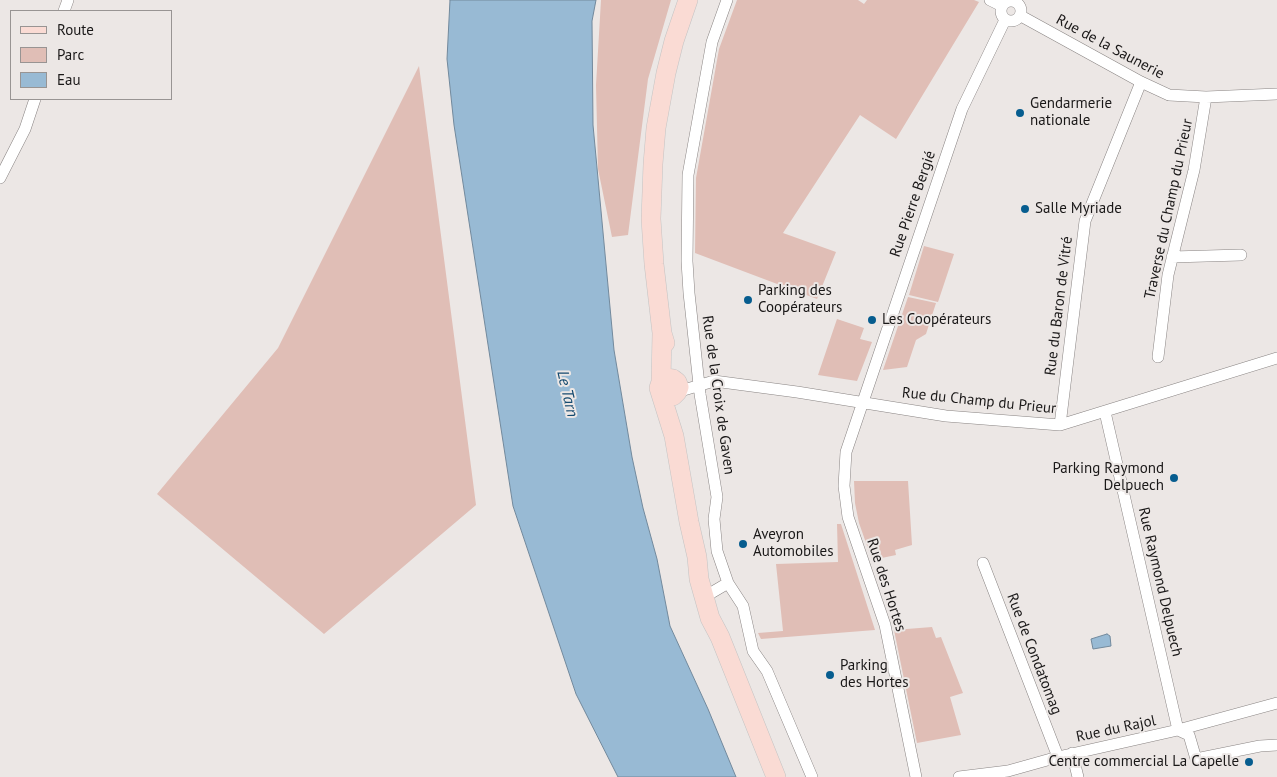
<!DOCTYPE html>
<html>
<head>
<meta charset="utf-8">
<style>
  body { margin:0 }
  #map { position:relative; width:1277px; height:777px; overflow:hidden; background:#ece7e5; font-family:"PT Sans",sans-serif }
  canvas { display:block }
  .legend { position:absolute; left:10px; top:10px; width:162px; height:90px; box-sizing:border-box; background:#ece7e5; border:1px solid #989493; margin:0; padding:6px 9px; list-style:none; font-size:15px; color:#1a1818 }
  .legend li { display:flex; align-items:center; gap:10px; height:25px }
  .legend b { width:25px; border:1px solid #989493 }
</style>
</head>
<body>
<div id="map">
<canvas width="1277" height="777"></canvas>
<ul class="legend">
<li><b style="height:6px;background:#fadbd4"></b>Route</li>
<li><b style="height:14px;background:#e0beb6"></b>Parc</li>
<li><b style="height:14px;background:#98bad4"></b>Eau</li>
</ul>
</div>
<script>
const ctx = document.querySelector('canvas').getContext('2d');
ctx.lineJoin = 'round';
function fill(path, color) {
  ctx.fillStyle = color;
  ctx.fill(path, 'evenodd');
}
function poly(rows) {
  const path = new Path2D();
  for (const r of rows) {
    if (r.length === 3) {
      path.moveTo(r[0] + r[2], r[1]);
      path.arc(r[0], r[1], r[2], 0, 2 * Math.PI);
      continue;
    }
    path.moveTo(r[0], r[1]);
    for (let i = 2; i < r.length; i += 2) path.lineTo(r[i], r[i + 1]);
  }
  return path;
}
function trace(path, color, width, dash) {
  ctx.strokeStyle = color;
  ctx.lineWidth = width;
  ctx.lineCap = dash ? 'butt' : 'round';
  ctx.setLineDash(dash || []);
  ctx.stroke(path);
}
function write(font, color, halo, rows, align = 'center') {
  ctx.font = font + ' "PT Sans",sans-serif';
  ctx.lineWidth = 4;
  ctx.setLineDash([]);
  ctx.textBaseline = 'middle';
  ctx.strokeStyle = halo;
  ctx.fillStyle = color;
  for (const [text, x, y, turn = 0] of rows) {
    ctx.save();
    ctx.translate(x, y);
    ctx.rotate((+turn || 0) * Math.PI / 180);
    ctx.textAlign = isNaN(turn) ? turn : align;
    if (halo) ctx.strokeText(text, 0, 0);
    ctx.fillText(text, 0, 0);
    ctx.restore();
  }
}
fill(poly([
  [601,0,671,0,648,79,628,235,612,237,598,169,596,85],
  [737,0,858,0,864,4,867,0,974,0,979,2,896,139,860,115,783,233,836,252,817,299,695,253,696,178,719,49],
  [419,66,476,505,324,634,157,494,278,348],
  [924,246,954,254,938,302,909,295],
  [908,297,936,303,926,334,916,340,907,367,883,370],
  [837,319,864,328,860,339,872,342,857,381,818,375],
  [854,481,908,481,912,545,895,550,896,555,872,560,859,523,855,503],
  [837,524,841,524,875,630,761,639,758,633,783,631,776,564,838,562],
  [932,627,936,638,941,637,963,693,950,697,961,735,917,743,894,630]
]), '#e0beb6');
const water = poly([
  [450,0,596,0,592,21,593,125,614,350,632,457,643,508,657,559,670,626,708,709,736,777,618,777,576,694,513,506,454,125,447,59,450,0],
  [1107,634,1110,636,1111,646,1093,649,1091,639,1107,634]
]);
fill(water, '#98bad4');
trace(water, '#72899c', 1);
const minor = poly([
  [727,0,712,42,688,175,687,261,689,293,700,394,717,497,714,519,717,551,728,583,743,606,753,651,767,671,812,777],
  [990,0,1002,6],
  [1011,11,10],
  [64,11,68,0],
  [1021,16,1141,82,1169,95,1206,97,1277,94],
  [0,178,25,129,35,99],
  [1172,257,1241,255],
  [1158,357,1168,275,1194,170,1206,97],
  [677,392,714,381,797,392,946,416,1060,425,1277,358],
  [1105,412,1178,730],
  [1060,425,1085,221,1141,82],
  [983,563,1058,757],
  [711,593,728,583],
  [1178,730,1189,735,1196,759,1260,746,1277,745],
  [1072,753,1078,777],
  [916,777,885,625,848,517,844,486,846,452,962,109,1005,20],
  [959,777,1008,771,1058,757,1178,730,1277,703]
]);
const primary = poly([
  [662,333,661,382,659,388,674,436,689,522,697,557,699,579,710,618,720,637,776,777],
  [665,343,662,333,654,264,651,219,653,164,656,128,666,73,674,41,688,0],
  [661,382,666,378,673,379,677,382,679,387,677,392,673,396,667,397,661,394]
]);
trace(minor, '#898483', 12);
trace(primary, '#c3c3c3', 20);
trace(minor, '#fff', 11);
trace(primary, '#fadbd4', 19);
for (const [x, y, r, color] of [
  [1020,113,5,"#075d8f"],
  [1025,209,5,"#075d8f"],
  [748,300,5,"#075d8f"],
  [872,320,5,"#075d8f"],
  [1174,478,5,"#075d8f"],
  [743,544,5,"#075d8f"],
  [830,675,5,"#075d8f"],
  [1249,762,5,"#075d8f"]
]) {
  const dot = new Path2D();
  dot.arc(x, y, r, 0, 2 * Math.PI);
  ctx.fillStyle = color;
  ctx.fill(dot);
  trace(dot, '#ece7e5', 2);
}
write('15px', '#1a1818', '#ece7e5', [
  ["Rue de la Saunerie",1110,47,28],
  ["Rue Pierre Bergié",913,204,-71],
  ["Traverse du Champ du Prieur",1169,209,-78],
  ["Rue du Baron de Vitré",1059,306,-83],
  ["Rue de la Croix de Gaven",718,395,82],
  ["Rue du Champ du Prieur",979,401,6],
  ["Rue Raymond Delpuech",1160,582,77],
  ["Rue des Hortes",886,585,72],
  ["Rue de Condatomag",1034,654,69],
  ["Rue du Rajol",1116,729,-12]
]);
write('15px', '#1a1818', '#ece7e5', [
  ["Gendarmerie",1030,104],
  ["nationale",1030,121],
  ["Salle Myriade",1035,209],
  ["Parking des",758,291],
  ["Coopérateurs",758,308],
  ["Les Coopérateurs",882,320],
  ["Parking Raymond",1164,469,"right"],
  ["Delpuech",1164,486,"right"],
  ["Aveyron",753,535],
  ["Automobiles",753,552],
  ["Parking",840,666],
  ["des Hortes",840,683],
  ["Centre commercial La Capelle",1239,762,"right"]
], 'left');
write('italic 16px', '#144a6f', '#ece7e5', [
  ["Le Tarn",567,394,77]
]);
</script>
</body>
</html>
